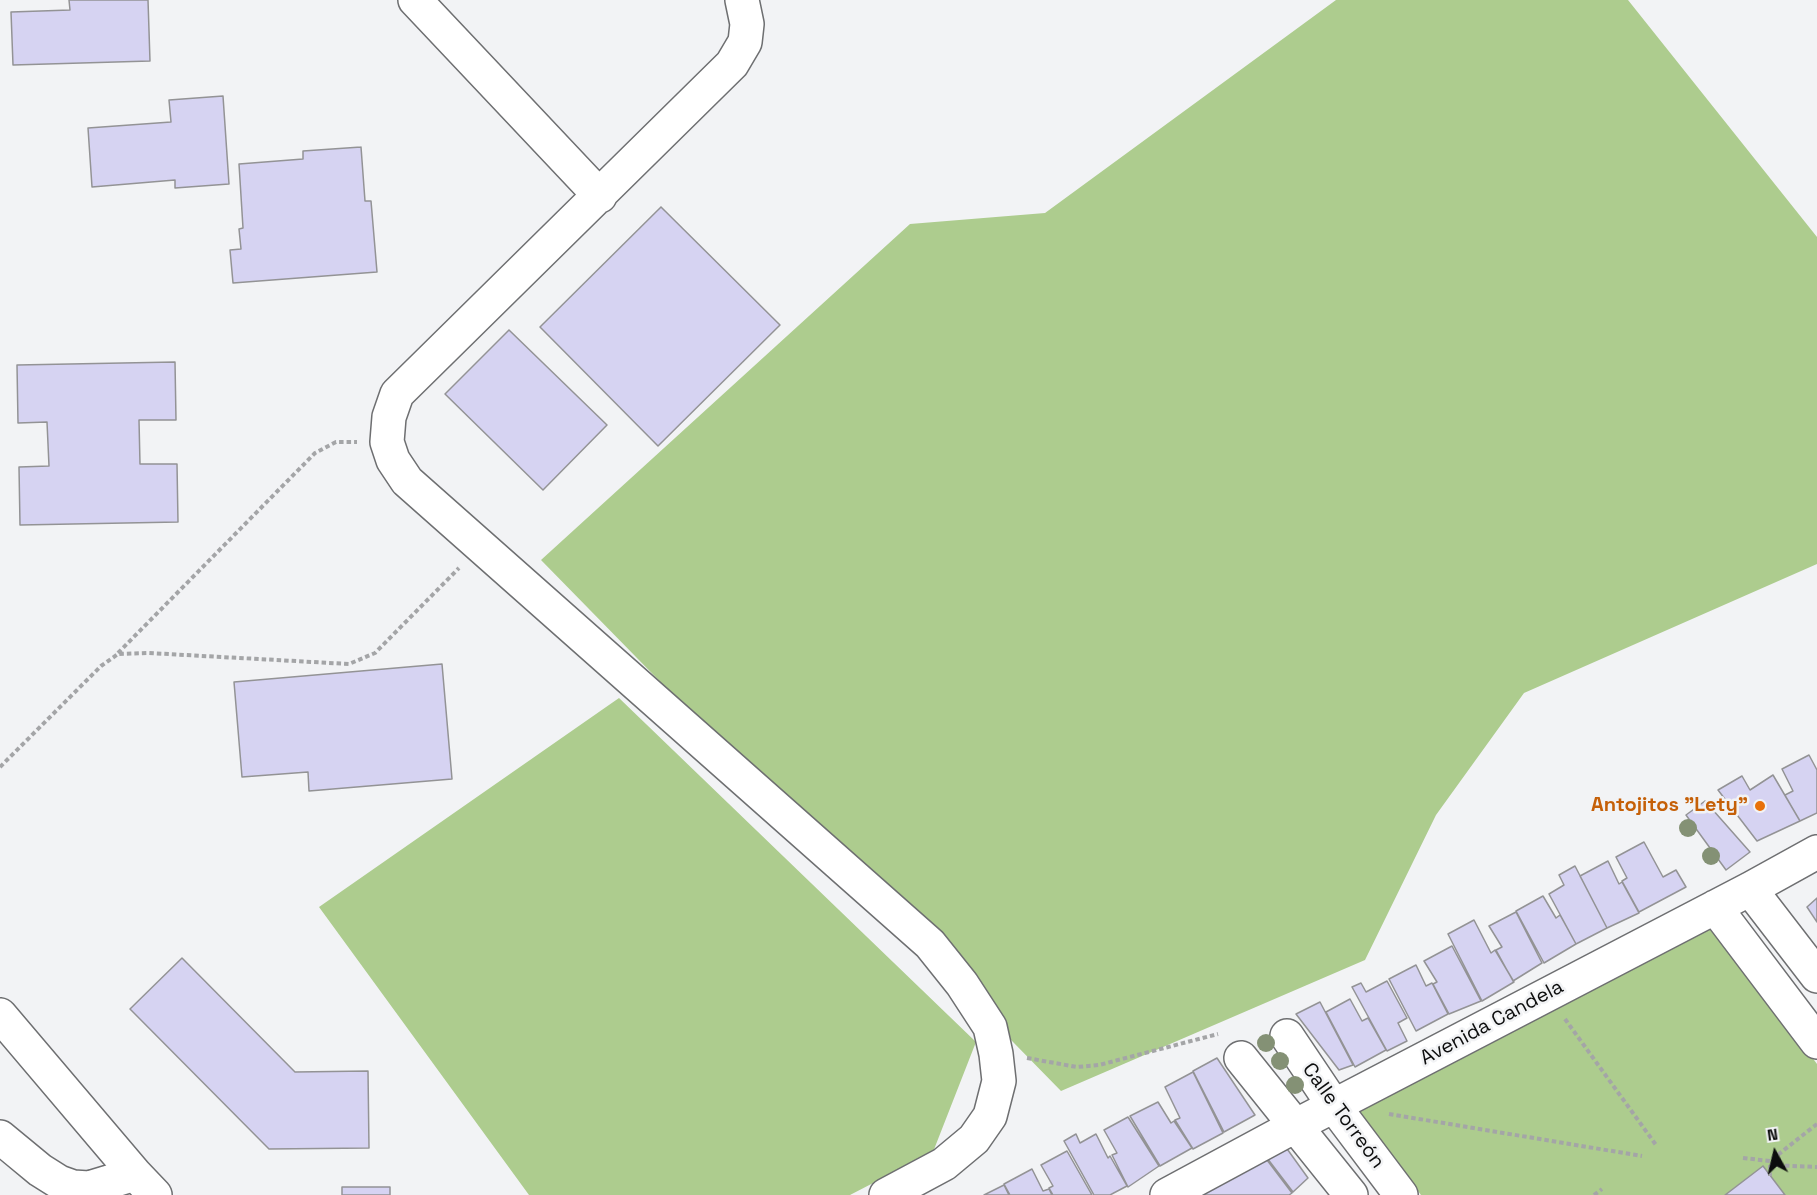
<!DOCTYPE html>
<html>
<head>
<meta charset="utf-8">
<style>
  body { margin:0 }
  #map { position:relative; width:1817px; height:1195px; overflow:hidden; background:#f2f3f5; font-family:"Space Grotesk",sans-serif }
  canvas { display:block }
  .north { position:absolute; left:1745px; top:1123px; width:60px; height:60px; -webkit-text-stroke:4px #f2f3f5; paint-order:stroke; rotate:352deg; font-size:16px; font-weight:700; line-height:24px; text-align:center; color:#0c0d0d }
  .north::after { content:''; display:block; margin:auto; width:21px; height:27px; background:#0c0d0d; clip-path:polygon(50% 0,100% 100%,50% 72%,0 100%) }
</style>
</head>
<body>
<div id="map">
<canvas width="1817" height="1195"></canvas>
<div class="north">N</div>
</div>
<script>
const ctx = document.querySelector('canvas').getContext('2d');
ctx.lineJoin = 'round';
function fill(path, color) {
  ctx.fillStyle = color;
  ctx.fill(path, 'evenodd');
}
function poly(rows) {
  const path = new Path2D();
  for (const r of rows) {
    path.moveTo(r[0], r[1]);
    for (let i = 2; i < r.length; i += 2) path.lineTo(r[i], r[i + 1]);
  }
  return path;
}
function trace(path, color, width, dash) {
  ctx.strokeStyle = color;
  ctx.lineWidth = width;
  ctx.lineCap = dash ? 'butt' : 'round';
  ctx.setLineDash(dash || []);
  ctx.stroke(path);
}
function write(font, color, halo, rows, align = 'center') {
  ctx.font = font + ' "Space Grotesk",sans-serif';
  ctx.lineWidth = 5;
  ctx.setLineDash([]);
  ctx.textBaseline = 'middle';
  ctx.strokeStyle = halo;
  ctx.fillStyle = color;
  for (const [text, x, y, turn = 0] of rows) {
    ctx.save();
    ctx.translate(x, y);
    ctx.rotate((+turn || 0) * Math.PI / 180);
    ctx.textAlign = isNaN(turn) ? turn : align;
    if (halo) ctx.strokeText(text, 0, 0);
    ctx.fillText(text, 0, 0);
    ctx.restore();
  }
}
fill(poly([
  [1336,0,1628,0,1817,237,1817,564,1524,693,1436,815,1365,960,1061,1091,541,560,910,224,1045,213],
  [619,698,976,1042,933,1152,850,1195,529,1195,319,907],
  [1707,916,1817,1064,1817,1195,1421,1195,1356,1111]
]), '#adcc8e');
const building = poly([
  [69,0,148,0,150,61,13,65,11,12,70,10,69,0],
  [223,96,229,184,175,188,175,180,92,187,88,128,171,122,169,100,223,96],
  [361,147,365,201,371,201,377,272,233,283,230,250,241,249,239,229,243,228,239,164,303,159,303,151,361,147],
  [661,207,780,325,658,446,540,327,661,207],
  [509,330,607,425,543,490,445,394,509,330],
  [175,362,176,420,139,420,140,464,177,464,178,522,20,525,19,467,49,466,47,422,18,423,17,365,175,362],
  [442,664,452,779,309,791,308,772,242,777,234,682,442,664],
  [1809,755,1817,770,1817,813,1800,821,1785,795,1793,791,1782,769,1809,755],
  [1773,775,1800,821,1757,841,1718,790,1742,776,1750,790,1773,775],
  [1705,801,1750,852,1726,870,1686,815,1705,801],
  [1644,842,1663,877,1676,870,1686,887,1639,912,1622,881,1627,878,1616,857,1644,842],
  [1608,861,1619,884,1622,882,1639,913,1607,928,1580,876,1608,861],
  [1575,866,1607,928,1576,944,1549,894,1564,885,1559,875,1575,866],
  [1543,896,1556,918,1560,915,1576,944,1544,963,1516,911,1543,896],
  [1817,898,1817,922,1807,907,1817,898],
  [1516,912,1542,963,1513,981,1496,950,1502,947,1489,926,1516,912],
  [1474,920,1491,953,1495,950,1514,982,1482,1001,1448,934,1474,920],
  [1452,946,1481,1001,1449,1014,1433,984,1437,982,1424,961,1452,946],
  [182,958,295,1072,368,1071,369,1148,269,1149,130,1009,182,958],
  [1416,965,1426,986,1432,983,1448,1014,1416,1031,1389,979,1416,965],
  [1387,981,1407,1018,1398,1023,1407,1041,1387,1051,1352,987,1361,983,1366,992,1387,981],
  [1350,999,1362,1021,1368,1018,1386,1050,1355,1067,1326,1012,1350,999],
  [1320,1002,1353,1065,1339,1070,1296,1014,1320,1002],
  [1217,1058,1255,1115,1224,1132,1193,1071,1217,1058],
  [1193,1072,1223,1133,1193,1149,1175,1120,1180,1118,1165,1087,1193,1072],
  [1158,1102,1171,1123,1174,1121,1192,1148,1160,1166,1130,1116,1158,1102],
  [1128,1117,1159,1166,1128,1187,1112,1155,1117,1153,1104,1130,1128,1117],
  [1076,1134,1080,1143,1096,1134,1108,1158,1110,1156,1127,1186,1110,1195,1094,1195,1064,1141,1076,1134],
  [1285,1146,1308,1178,1293,1192,1267,1158,1285,1146],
  [1067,1151,1092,1195,1053,1195,1049,1188,1053,1186,1041,1165,1067,1151],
  [1264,1156,1292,1193,1289,1195,1198,1195,1264,1156],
  [1763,1166,1785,1195,1725,1195,1763,1166],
  [1032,1169,1043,1191,1049,1189,1052,1195,1010,1195,1004,1184,1032,1169],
  [1004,1185,1009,1195,984,1195,1004,1185],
  [342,1187,390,1187,390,1195,342,1195,342,1187]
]);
fill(building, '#d6d3f2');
trace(building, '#939395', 1.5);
const minor = poly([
  [415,0,600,196],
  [742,0,747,24,745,42,732,64,397,394,389,417,387,442,393,460,407,481,930,944,962,984,990,1027,996,1054,999,1081,990,1116,974,1139,944,1164,886,1195],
  [1750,889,1817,976],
  [1715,907,1817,1042],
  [0,1015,135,1174],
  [1287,1036,1334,1106,1401,1195],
  [1241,1058,1351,1195],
  [0,1137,40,1170,59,1182,73,1187,89,1188,135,1174,155,1195],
  [1167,1195,1295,1126,1750,889,1817,852]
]);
trace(minor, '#6e6f71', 36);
trace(poly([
  [118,653,315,453,336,442,357,442],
  [0,767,101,666,118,654,149,653,349,664,375,653,459,568],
  [1565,1019,1656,1145],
  [1027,1058,1077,1067,1099,1065,1218,1034],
  [1389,1114,1642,1156],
  [1743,1158,1770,1161,1817,1124],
  [1770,1165,1817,1167],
  [1770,1165,1770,1176],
  [1594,1195,1602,1189]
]), '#a4a5a7', 4, [4.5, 3]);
trace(minor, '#fff', 33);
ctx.fillStyle = '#849175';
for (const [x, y] of [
  [1688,828],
  [1711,856],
  [1266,1043],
  [1280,1061],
  [1295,1085]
]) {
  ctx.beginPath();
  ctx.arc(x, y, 9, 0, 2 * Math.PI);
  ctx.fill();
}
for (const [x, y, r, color] of [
  [1760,806,6,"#e8710a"]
]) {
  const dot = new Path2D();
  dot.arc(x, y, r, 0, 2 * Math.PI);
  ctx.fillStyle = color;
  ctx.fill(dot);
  trace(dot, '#f2f3f5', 2);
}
write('bold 20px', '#c56008', '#f2f3f5', [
  ["Antojitos \"Lety\"",1748,806]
], 'right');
write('20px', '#0c0d0d', '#f2f3f5', [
  ["Avenida Candela",1492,1023,-28],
  ["Calle Torreón",1343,1116,54]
]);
</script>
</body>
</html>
